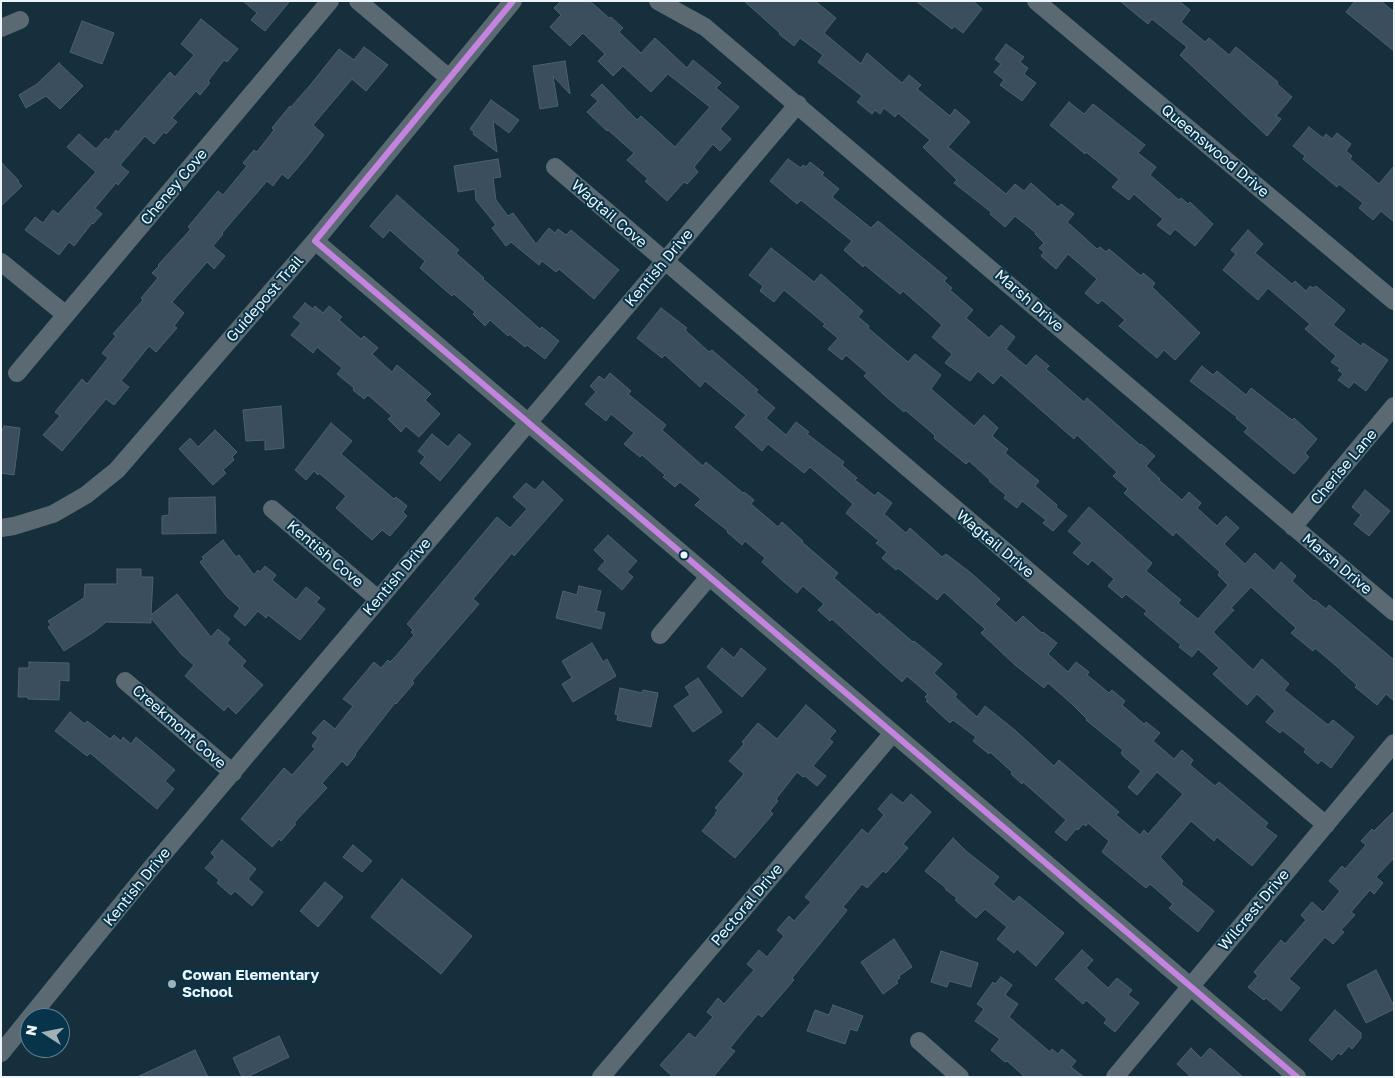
<!DOCTYPE html>
<html>
<head>
<meta charset="utf-8">
<style>
  body { margin:0 }
  #map { position:relative; width:1395px; height:1078px; overflow:hidden; background:#162f3c; font-family:"Golos Text",sans-serif }
  canvas { display:block }
  .frame { position:absolute; inset:0; border:2px solid #eef5fa; pointer-events:none }
  .north { position:absolute; left:20px; top:1008px; width:50px; height:50px; box-sizing:border-box; background:#07344b; border:1px solid #638191; border-radius:50%; rotate:281deg; font-size:14px; font-weight:700; line-height:20px; text-align:center; color:#eef5fa }
  .north::after { content:''; display:block; margin:auto; width:18px; height:22px; background:#a2b0b8; clip-path:polygon(50% 0,100% 100%,50% 72%,0 100%) }
</style>
</head>
<body>
<div id="map">
<canvas width="1395" height="1078"></canvas>
<div class="frame"></div>
<div class="north">N</div>
</div>
<script>
const ctx = document.querySelector('canvas').getContext('2d');
ctx.lineJoin = 'round';
function fill(path, color) {
  ctx.fillStyle = color;
  ctx.fill(path, 'evenodd');
}
function poly(rows) {
  const path = new Path2D();
  for (const r of rows) {
    path.moveTo(r[0], r[1]);
    for (let i = 2; i < r.length; i += 2) path.lineTo(r[i], r[i + 1]);
  }
  return path;
}
function trace(path, color, width, dash) {
  ctx.strokeStyle = color;
  ctx.lineWidth = width;
  ctx.lineCap = dash ? 'butt' : 'round';
  ctx.setLineDash(dash || []);
  ctx.stroke(path);
}
function write(font, color, halo, rows, align = 'center') {
  ctx.font = font + ' "Golos Text",sans-serif';
  ctx.lineWidth = 4;
  ctx.setLineDash([]);
  ctx.textBaseline = 'middle';
  ctx.strokeStyle = halo;
  ctx.fillStyle = color;
  for (const [text, x, y, turn = 0] of rows) {
    ctx.save();
    ctx.translate(x, y);
    ctx.rotate((+turn || 0) * Math.PI / 180);
    ctx.textAlign = isNaN(turn) ? turn : align;
    if (halo) ctx.strokeText(text, 0, 0);
    ctx.fillText(text, 0, 0);
    ctx.restore();
  }
}
const building = poly([
  [243,1,290,1,265,31,251,20,257,13,243,1],
  [561,1,590,1,609,18,611,17,623,28,619,32,641,53,655,38,687,68,693,60,721,83,716,88,739,107,720,129,731,139,720,151,713,144,694,167,698,172,687,184,684,182,667,201,645,181,648,179,627,160,634,153,608,130,607,131,587,112,598,101,591,95,602,84,637,120,641,116,675,147,710,107,668,74,651,92,623,66,613,76,598,61,605,54,583,33,570,46,550,27,561,15,554,8,561,1],
  [744,1,815,1,836,18,824,33,861,64,867,53,902,83,909,75,921,85,917,89,950,116,955,109,970,122,948,147,1006,194,1015,184,1024,191,1031,183,1058,207,1061,204,1074,214,1067,222,1097,249,1100,247,1106,252,1109,249,1141,276,1143,273,1155,283,1152,287,1200,333,1175,360,1164,350,1157,358,1119,326,1125,320,1102,300,1098,304,1085,293,1097,279,1068,254,1056,269,1041,256,1044,252,1039,248,1044,243,1035,234,1036,233,1015,216,1005,227,990,214,991,212,954,183,957,180,923,147,930,140,898,113,895,117,884,108,880,114,875,110,872,114,857,102,862,96,818,62,823,55,800,38,794,46,779,34,780,33,744,1],
  [916,1,973,1,982,9,963,33,954,26,952,29,916,1],
  [1120,1,1179,1,1190,10,1181,22,1205,42,1209,38,1229,55,1236,47,1278,82,1277,84,1292,97,1276,116,1281,119,1267,136,1180,55,1187,47,1152,19,1148,24,1120,1],
  [1355,1,1381,1,1394,12,1394,51,1346,12,1355,1],
  [201,19,238,49,227,62,224,60,208,81,210,83,200,95,196,91,172,118,177,122,166,134,164,132,154,144,145,136,120,165,129,172,118,185,116,183,95,208,102,214,93,224,92,223,74,246,69,242,59,255,25,230,35,217,43,223,53,210,58,214,96,172,67,147,79,134,96,149,106,138,109,140,116,130,118,132,170,72,175,77,194,55,181,44,201,19],
  [82,21,114,33,102,64,70,52,82,21],
  [1006,44,1024,57,1020,62,1028,68,1024,74,1036,83,1022,101,1000,85,1004,80,994,72,1001,64,995,59,1006,44],
  [364,47,388,65,366,91,352,79,313,125,324,135,307,157,288,179,282,174,273,186,267,181,222,233,223,234,213,246,225,256,214,269,207,262,172,302,184,313,174,326,177,328,156,352,149,346,121,381,129,387,114,405,106,399,62,451,43,435,60,416,55,412,82,379,87,384,108,358,102,353,116,336,113,334,143,300,141,298,158,278,152,273,159,266,158,265,191,229,188,227,218,191,223,195,247,166,243,163,254,150,257,152,274,130,272,128,290,106,291,107,312,83,339,49,354,60,364,47],
  [565,61,570,94,553,76,558,106,540,109,533,66,565,61],
  [59,63,83,86,60,109,46,96,26,108,19,95,37,84,59,63],
  [491,100,519,120,509,133,493,121,497,152,473,134,474,132,470,129,491,100],
  [1069,102,1084,114,1093,104,1145,145,1138,153,1156,167,1150,175,1179,200,1181,198,1188,204,1190,202,1213,224,1195,246,1175,229,1170,235,1157,225,1163,219,1134,194,1129,200,1112,187,1119,179,1086,152,1085,154,1050,125,1069,102],
  [1309,127,1323,138,1326,134,1332,139,1337,133,1351,144,1346,151,1352,156,1350,159,1379,184,1394,166,1394,222,1381,211,1373,220,1359,208,1363,203,1339,184,1337,187,1303,159,1305,156,1293,146,1309,127],
  [498,159,501,177,493,178,496,200,508,216,513,213,536,244,549,228,555,233,558,229,566,235,571,230,619,270,594,299,559,269,556,272,542,261,539,265,511,242,506,246,492,228,496,225,476,200,475,189,458,192,454,166,498,159],
  [788,159,801,168,803,165,806,167,810,162,824,173,822,175,839,189,832,197,871,228,878,221,947,278,944,281,952,288,950,290,973,310,966,318,989,338,1001,325,1015,337,1006,349,1026,366,1036,355,1049,366,1046,369,1084,402,1087,398,1140,445,1141,444,1155,456,1146,466,1160,479,1159,480,1182,500,1189,492,1201,503,1197,508,1217,526,1226,516,1239,528,1224,544,1245,564,1255,553,1274,571,1281,562,1296,576,1292,581,1314,601,1315,600,1326,609,1329,605,1394,660,1394,701,1386,694,1377,705,1355,687,1357,685,1341,671,1341,670,1315,648,1313,651,1291,633,1296,628,1251,587,1231,608,1234,610,1213,632,1253,670,1262,659,1289,684,1284,690,1328,725,1333,720,1354,737,1331,768,1321,760,1318,764,1304,752,1306,749,1282,730,1280,733,1266,722,1275,711,1257,694,1247,705,1213,674,1219,668,1198,649,1192,657,1179,647,1181,645,1144,614,1147,611,1126,594,1122,598,1108,586,1114,579,1092,560,1088,565,1073,553,1082,543,1068,531,1089,507,1152,563,1146,571,1181,600,1178,603,1198,619,1228,585,1218,575,1220,572,1176,532,1173,536,1124,493,1128,489,1113,476,1117,472,1077,435,1074,439,1001,375,993,384,978,371,970,381,945,363,952,354,932,337,942,325,903,291,900,294,865,265,863,267,844,250,852,241,801,200,797,204,770,181,788,159],
  [1,162,19,181,18,182,22,186,1,206,1,162],
  [397,195,459,250,456,253,484,278,483,279,540,329,542,327,559,341,545,359,527,345,525,347,509,334,508,336,490,320,485,326,473,314,475,312,454,294,452,296,420,268,425,261,401,240,390,230,383,238,370,226,397,195],
  [1248,230,1263,244,1255,253,1292,284,1295,281,1306,291,1310,286,1313,288,1316,286,1345,310,1333,325,1361,346,1363,343,1388,360,1366,391,1354,382,1349,388,1338,380,1343,374,1338,370,1340,368,1331,362,1336,356,1305,329,1310,324,1268,288,1258,300,1223,270,1236,254,1231,250,1248,230],
  [771,248,814,282,821,274,863,311,858,317,869,326,868,328,908,362,915,354,941,375,931,389,974,426,984,415,998,428,992,436,1008,449,1005,453,1039,481,1035,486,1057,505,1056,507,1067,516,1053,531,1043,523,1046,520,1022,501,1017,508,1004,498,1006,495,989,481,990,480,969,461,966,464,934,438,935,436,930,431,905,410,904,412,883,394,864,376,867,373,846,355,842,360,828,349,838,338,823,326,825,324,784,290,774,302,760,291,763,286,749,275,771,248],
  [305,303,313,309,315,306,323,313,329,306,342,317,339,320,361,339,364,336,378,348,372,354,392,372,397,365,431,394,425,400,440,414,419,437,406,426,401,432,388,419,392,416,368,395,364,399,353,390,354,388,337,374,342,368,317,347,313,353,291,335,301,323,293,317,305,303],
  [661,308,687,328,685,330,709,352,712,350,758,390,756,392,775,408,766,418,786,435,796,422,809,432,807,434,844,462,842,465,857,478,855,480,875,496,878,492,892,503,884,514,906,533,910,528,942,557,946,554,971,573,1000,599,995,604,1016,623,1023,616,1042,633,1043,632,1057,643,1048,654,1068,672,1076,662,1089,672,1087,675,1109,693,1112,690,1125,701,1122,705,1144,724,1146,722,1160,733,1153,741,1174,759,1182,750,1193,760,1190,765,1215,786,1219,782,1268,823,1265,827,1277,836,1252,866,1217,837,1214,841,1191,821,1160,857,1183,881,1181,884,1214,911,1198,932,1169,908,1173,904,1150,884,1146,888,1102,852,1109,841,1088,823,1086,826,1083,824,1078,830,1076,829,1066,841,1055,832,1066,820,1023,782,1022,784,1011,774,1012,772,990,752,989,754,973,741,976,737,953,720,950,723,926,701,928,700,925,697,928,694,907,676,902,682,832,619,830,621,818,610,824,604,803,586,797,593,784,582,762,562,765,558,745,541,742,545,727,532,728,531,695,505,701,499,680,482,675,487,663,477,665,475,642,455,640,457,624,444,634,433,611,414,606,421,585,404,596,392,590,386,599,376,604,380,610,373,631,391,628,394,666,425,662,430,703,466,706,462,743,493,744,492,754,500,751,504,778,527,782,522,803,541,802,542,838,573,834,578,877,615,879,613,913,642,914,641,942,664,934,673,957,694,955,697,977,717,985,706,1016,731,1054,766,1059,760,1119,812,1116,815,1140,835,1144,830,1148,834,1183,794,1157,772,1137,795,1128,787,1141,771,1123,756,1121,753,1123,750,1086,720,1087,719,1072,704,1048,683,1044,688,1015,665,981,633,985,629,944,592,937,600,898,568,896,570,882,558,887,552,876,543,879,541,846,513,853,504,810,467,804,473,768,444,762,451,735,427,746,415,705,381,700,387,665,355,662,358,637,338,661,308],
  [1202,366,1213,375,1217,371,1246,395,1251,388,1292,420,1294,418,1317,439,1305,453,1309,457,1294,474,1244,432,1248,428,1236,418,1237,417,1190,381,1202,366],
  [281,406,284,448,265,450,265,440,246,441,243,410,281,406],
  [331,423,352,441,341,454,394,499,396,497,407,506,403,512,407,516,390,536,382,530,372,540,336,508,346,496,319,473,318,475,314,471,306,480,295,470,331,423],
  [4,426,20,428,14,475,1,473,1,429,3,429,4,426],
  [215,430,237,452,232,457,234,460,223,470,226,473,213,485,179,449,190,438,198,447,215,430],
  [432,434,448,447,459,434,471,444,440,481,420,463,425,457,418,451,432,434],
  [543,481,563,500,514,556,512,553,473,599,479,604,412,681,414,683,396,704,395,703,355,754,356,755,347,766,342,761,322,783,327,788,294,823,296,824,281,841,279,839,272,847,241,819,284,768,292,775,315,749,312,746,318,738,312,733,324,720,335,729,353,706,343,699,374,662,381,668,388,660,390,662,396,656,414,635,411,632,413,630,407,624,497,517,510,528,527,509,513,497,526,483,535,490,543,481],
  [1365,490,1390,511,1369,536,1354,524,1361,515,1352,507,1365,490],
  [215,497,216,533,162,534,162,516,169,515,169,498,215,497],
  [608,535,637,561,627,572,633,577,622,590,598,569,605,561,594,550,608,535],
  [223,540,236,557,239,555,254,575,258,570,260,572,265,566,276,575,272,580,296,600,306,587,320,598,316,602,325,609,300,640,268,615,266,618,258,611,245,626,234,616,240,608,227,597,200,562,204,559,202,557,223,540],
  [117,569,141,569,141,577,153,577,151,615,177,594,211,637,218,629,230,639,227,643,246,661,242,666,263,685,236,714,228,706,224,711,185,676,194,665,182,655,151,618,151,623,106,622,95,631,64,651,48,627,51,625,48,621,84,598,85,584,117,584,117,569],
  [579,586,601,591,596,611,605,613,601,629,556,618,563,591,577,595,579,586],
  [592,643,603,662,607,659,616,676,573,702,562,684,572,678,562,661,592,643],
  [722,648,734,658,741,648,766,669,742,697,707,667,722,648],
  [29,662,69,663,69,681,60,680,59,700,28,699,28,697,18,697,19,668,29,668,29,662],
  [698,678,722,712,693,732,674,706,690,695,685,687,698,678],
  [620,688,642,693,643,690,658,693,651,727,617,720,618,715,615,714,620,688],
  [806,705,836,731,829,739,833,742,813,766,826,776,817,786,805,776,803,777,797,772,776,799,778,801,770,811,773,814,735,858,702,831,716,814,715,814,718,810,715,808,744,774,729,761,744,744,742,742,758,723,777,739,806,705],
  [70,712,85,724,87,721,110,739,114,735,121,741,123,737,131,744,136,737,175,770,165,781,174,789,157,809,90,753,87,756,55,731,70,712],
  [891,794,903,803,911,794,931,812,903,844,908,848,886,873,883,871,867,888,862,884,843,907,847,910,845,913,792,978,794,980,762,1017,758,1014,743,1032,730,1048,735,1051,713,1077,673,1077,660,1065,689,1033,695,1038,713,1017,707,1012,718,998,724,1004,754,970,747,964,759,950,767,957,784,936,777,930,789,916,794,921,811,902,805,897,862,829,868,834,884,815,878,809,891,794],
  [1394,811,1394,858,1376,877,1383,883,1374,894,1370,890,1351,912,1355,915,1341,930,1344,932,1333,944,1325,937,1289,979,1300,988,1281,1011,1266,998,1264,1000,1248,987,1258,976,1254,972,1281,940,1285,944,1306,920,1301,915,1312,902,1323,912,1340,891,1329,881,1342,866,1345,869,1366,845,1361,841,1372,829,1374,831,1394,811],
  [953,838,966,851,999,877,993,884,1014,902,1019,896,1064,933,1036,966,1017,949,1014,953,997,939,1007,927,985,909,976,918,955,900,957,898,945,889,946,888,925,871,953,838],
  [222,840,256,869,248,879,263,892,252,906,235,891,231,895,217,883,219,880,205,868,215,857,211,853,222,840],
  [353,845,372,861,362,872,343,857,353,845],
  [402,879,472,936,441,974,371,917,402,879],
  [325,882,343,897,318,927,300,911,325,882],
  [894,939,912,967,899,976,900,978,896,981,898,983,883,994,861,962,894,939],
  [1082,950,1093,960,1086,968,1108,988,1117,978,1132,990,1128,995,1139,1003,1115,1032,1104,1023,1107,1019,1086,1000,1083,1004,1055,979,1082,950],
  [941,951,978,963,971,987,949,981,947,987,931,982,941,951],
  [1376,970,1394,1006,1394,1009,1366,1023,1347,985,1376,970],
  [1001,977,1012,985,1005,995,1018,1004,1009,1017,1050,1052,1052,1049,1058,1054,1062,1049,1076,1061,1071,1067,1084,1077,1025,1077,1007,1061,1005,1062,991,1050,1000,1039,975,1021,984,1009,977,1004,993,982,995,984,1001,977],
  [833,1005,863,1016,857,1031,850,1029,845,1044,807,1031,815,1010,829,1015,833,1005],
  [1335,1010,1361,1033,1361,1038,1352,1049,1349,1046,1341,1055,1338,1053,1332,1060,1309,1040,1335,1010],
  [279,1036,289,1057,247,1077,242,1077,233,1058,279,1036],
  [1191,1048,1201,1058,1210,1048,1243,1077,1191,1077,1177,1064,1191,1048],
  [195,1050,208,1077,137,1077,176,1059,195,1050]
]);
fill(building, '#3a4e5e');
trace(building, '#4d6072', 1);
trace(poly([
  [358,1,449,78],
  [658,1,705,27,1394,612],
  [1036,1,1394,301],
  [1,28,20,20],
  [555,167,1326,825],
  [315,241,1297,1077],
  [1,262,66,315],
  [17,373,330,1],
  [272,509,378,599],
  [1293,527,1394,406],
  [1,528,14,526,53,514,86,495,117,470,315,241,513,1],
  [660,635,709,577],
  [125,681,233,773],
  [919,1041,960,1077],
  [1,1053,152,867,798,104],
  [601,1077,893,733],
  [1115,1077,1394,743]
]), '#5a6972', 18);
trace(poly([
  [315,241,1297,1077],
  [315,241,513,1]
]), '#c483df', 6);
for (const [x, y, r, color] of [
  [684,555,4.5,"#eef5fa"],
  [172,984,5,"#a2b0b8"]
]) {
  const dot = new Path2D();
  dot.arc(x, y, r, 0, 2 * Math.PI);
  ctx.fillStyle = color;
  ctx.fill(dot);
  trace(dot, '#07344b', 2);
}
write('15px', '#eef5fa', '#07344b', [
  ["Queenswood Drive",1215,151,40],
  ["Cheney Cove",174,187,-50],
  ["Wagtail Cove",609,214,41],
  ["Kentish Drive",659,268,-50],
  ["Guidepost Trail",265,299,-49],
  ["Marsh Drive",1029,301,41],
  ["Cherise Lane",1344,467,-50],
  ["Wagtail Drive",995,544,40],
  ["Kentish Cove",325,554,40],
  ["Marsh Drive",1337,564,40],
  ["Kentish Drive",397,577,-50],
  ["Creekmont Cove",179,727,41],
  ["Kentish Drive",137,887,-51],
  ["Pectoral Drive",747,905,-50],
  ["Wilcrest Drive",1254,910,-50]
]);
write('bold 15px', '#eef5fa', '#07344b', [
  ["Cowan Elementary",182,975],
  ["School",182,992]
], 'left');
</script>
</body>
</html>
